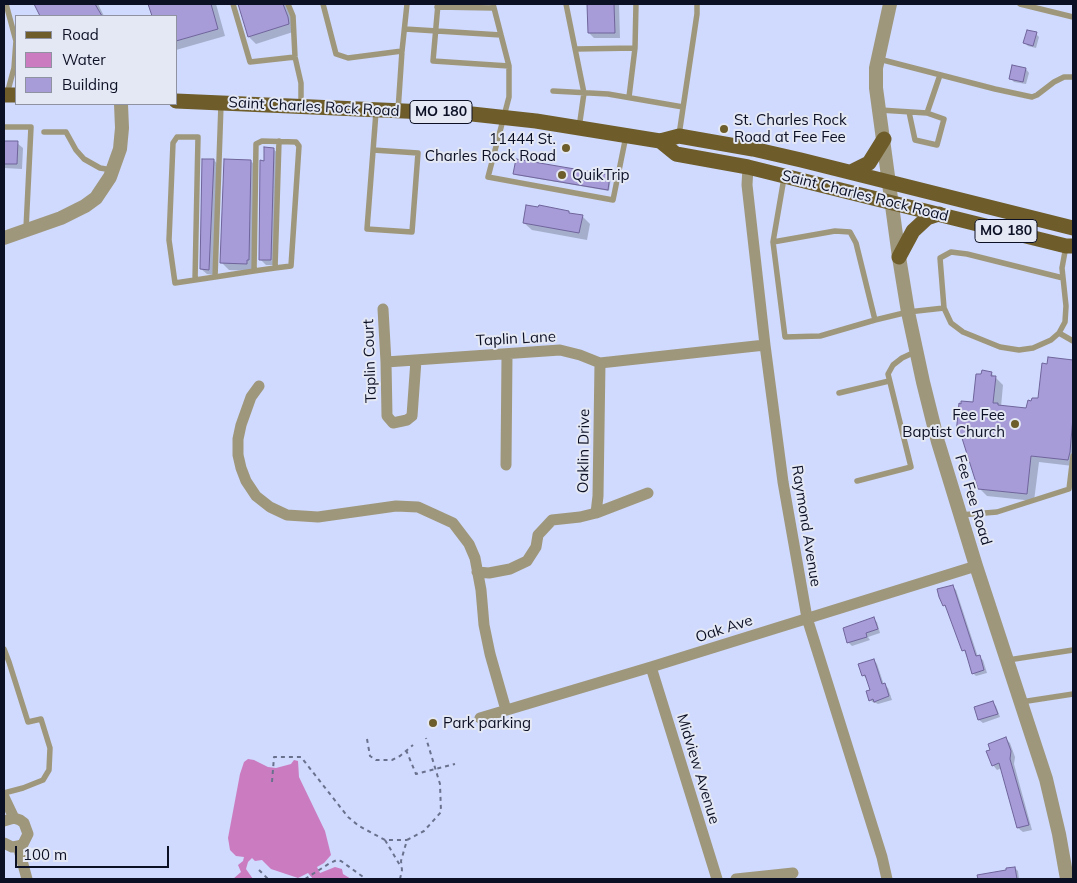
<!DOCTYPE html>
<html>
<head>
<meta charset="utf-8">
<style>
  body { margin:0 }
  #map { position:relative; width:1077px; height:883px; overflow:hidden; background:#cfdafe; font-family:Mulish,sans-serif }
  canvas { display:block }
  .frame { position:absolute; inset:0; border:5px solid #0c1025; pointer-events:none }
  .legend { position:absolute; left:15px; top:15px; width:162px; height:90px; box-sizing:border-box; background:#e4e8f4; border:1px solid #8e92a1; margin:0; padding:6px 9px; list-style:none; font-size:15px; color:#0c1025 }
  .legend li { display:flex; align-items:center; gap:10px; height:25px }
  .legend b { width:25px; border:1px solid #8e92a1 }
  .scale { position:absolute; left:15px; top:846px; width:154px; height:22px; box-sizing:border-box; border:2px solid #0c1025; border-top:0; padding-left:6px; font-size:15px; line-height:18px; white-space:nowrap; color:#0c1025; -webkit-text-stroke:4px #e4e8f4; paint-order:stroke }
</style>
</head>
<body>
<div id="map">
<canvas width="1077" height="883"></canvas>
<div class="frame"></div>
<ul class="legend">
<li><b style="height:6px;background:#6e5d2a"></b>Road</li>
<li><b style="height:14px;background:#cb7cc0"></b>Water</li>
<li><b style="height:14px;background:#a79cd8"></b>Building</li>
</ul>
<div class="scale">100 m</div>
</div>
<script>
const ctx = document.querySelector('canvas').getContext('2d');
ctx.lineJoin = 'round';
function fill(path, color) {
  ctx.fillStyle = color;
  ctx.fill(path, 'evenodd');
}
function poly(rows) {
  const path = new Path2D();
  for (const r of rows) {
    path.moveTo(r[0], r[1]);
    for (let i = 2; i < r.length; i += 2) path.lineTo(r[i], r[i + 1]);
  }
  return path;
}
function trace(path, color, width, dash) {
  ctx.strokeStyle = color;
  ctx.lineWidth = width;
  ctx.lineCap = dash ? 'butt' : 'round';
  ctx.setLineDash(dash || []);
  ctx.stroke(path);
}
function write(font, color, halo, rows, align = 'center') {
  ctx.font = font + ' Mulish,sans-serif';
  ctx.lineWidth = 4;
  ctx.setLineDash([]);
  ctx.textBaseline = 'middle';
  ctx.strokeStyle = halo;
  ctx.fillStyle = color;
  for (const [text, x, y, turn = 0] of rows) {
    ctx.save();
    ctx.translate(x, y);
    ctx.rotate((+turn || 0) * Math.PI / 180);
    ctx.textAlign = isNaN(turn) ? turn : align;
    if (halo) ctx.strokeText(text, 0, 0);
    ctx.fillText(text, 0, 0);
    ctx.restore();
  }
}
fill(poly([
  [248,759,254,760,268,767,276,768,291,764,294,760,298,761,299,777,325,831,331,855,324,863,317,867,320,873,335,867,342,869,343,874,351,879,313,879,308,873,298,878,271,869,262,860,255,861,252,858,248,862,246,869,253,879,233,879,241,872,238,865,243,861,244,857,236,856,230,850,228,838,240,774,244,762]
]), '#cb7cc0');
fill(poly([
  [35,4,98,4,104,16,41,16],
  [150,4,216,4,225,36,176,50,176,16,153,16],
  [239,4,287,4,296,31,256,44,249,37],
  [588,4,619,4,620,38,594,38,589,33],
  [1036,34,1039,37,1036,48,1028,46,1025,43],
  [1026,69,1029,73,1026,84,1014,82,1010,78],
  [4,142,17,143,23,148,22,169,4,168],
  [273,149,279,154,276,265,266,265,260,259,265,162],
  [214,160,219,166,214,275,207,274,201,269],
  [517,160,610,177,611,178,609,191,516,175,515,173],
  [251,161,258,169,254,271,229,270,221,262],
  [568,212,571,214,582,216,590,224,587,240,532,230,524,223],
  [1049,359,1073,362,1073,466,1039,462,1034,501,987,496,979,488,964,441,957,434,991,373,1003,385,1001,407,1027,409,1039,400],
  [952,586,956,590,978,657,983,660,987,673,976,676,973,673,948,609,944,605],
  [873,619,877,622,880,633,868,637,870,640,852,646,849,643,844,629],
  [874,660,877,664,884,685,888,688,892,700,878,704,876,703,874,703,870,700,871,691,866,678,863,675],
  [993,703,996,706,1000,717,983,723,979,720,976,708],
  [1005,738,1010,743,1015,757,1014,764,1032,830,1023,832,1018,828,1002,768,997,770,993,765],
  [1015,868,1018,871,1019,879,992,879,991,874]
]), '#0003');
const building = poly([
  [34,4,95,4,102,16,40,16,34,4],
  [148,4,211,4,218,29,176,41,176,16,152,16,148,4],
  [238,4,283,4,288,17,289,24,248,37,238,4],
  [587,4,614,4,615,33,588,33,587,4],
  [1027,30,1037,32,1033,46,1023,43,1027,30],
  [1012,65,1026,68,1023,82,1009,79,1012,65],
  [4,141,18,141,17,164,4,164,4,141],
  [264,147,274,148,271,260,259,260,260,160,264,161,264,147],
  [202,159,214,159,209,270,200,269,202,159],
  [224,159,251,160,249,260,247,260,247,264,220,263,224,159],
  [516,159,610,175,608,190,513,174,516,159],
  [526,205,538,207,539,205,569,211,569,213,583,215,579,233,523,223,526,205],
  [1048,357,1073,360,1073,417,1070,452,1068,460,1031,456,1027,494,978,489,961,435,956,434,959,403,961,404,961,401,973,402,976,374,981,374,982,370,992,372,991,376,996,376,993,403,998,403,998,405,1026,408,1028,400,1031,401,1032,398,1038,398,1042,363,1047,364,1048,357],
  [953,585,976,656,980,655,984,670,972,674,965,650,962,651,945,605,943,606,939,597,937,589,953,585],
  [874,617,878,629,866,633,867,637,847,643,843,628,874,617],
  [874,659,882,684,885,683,889,696,874,702,873,699,869,701,866,691,870,690,865,675,862,676,858,664,874,659],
  [993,701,998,714,978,720,974,707,993,701],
  [1006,737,1011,751,1010,759,1029,825,1017,828,999,763,992,766,986,751,990,750,988,744,1006,737],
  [1015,867,1017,879,978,879,977,875,1006,870,1006,868,1015,867]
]);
fill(building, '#a79cd8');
trace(building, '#6f649b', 1);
trace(poly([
  [367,739,370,756,376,760,392,760,400,756,413,745],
  [406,750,416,774,455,764],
  [272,782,274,757,301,757,348,817,359,826,385,840,407,840],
  [385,840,401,867],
  [259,870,268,879],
  [305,879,330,863,337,860,341,861,366,879],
  [400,879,402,870,401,861,407,840,424,831,441,812,440,784,426,738]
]), '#6a718d', 2, [4, 4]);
trace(poly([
  [6,4,16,41,14,68,7,94],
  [233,4,250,62,295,57],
  [288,4,293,16,295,57,301,83,301,105],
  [323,4,336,54,348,58,402,51],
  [438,4,433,61,509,66],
  [493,4,509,66,509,97,488,177,613,200,626,136],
  [566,4,584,93,579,128],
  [1020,4,1073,17],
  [437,7,494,8],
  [405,29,501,35],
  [576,49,635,48,636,4],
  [879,59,995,89,1032,97,1037,95,1054,82,1064,77,1073,77],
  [553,91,608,94,683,107],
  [629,97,635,48],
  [221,104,215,277,254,271,275,268,291,266,299,146,296,142,262,141,256,144,254,271],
  [880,110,927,113,940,75],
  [398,111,402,51,407,4],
  [909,112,915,140,937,145,944,119,927,113],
  [4,127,31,127,26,229],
  [44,132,66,132,76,150,84,159,100,168,112,170],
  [679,135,697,14,697,4],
  [373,150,418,153,412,232,367,229,376,112],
  [784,178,773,242,785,337,820,336,875,320,908,312,944,308,951,323,963,332,1000,347,1019,350,1033,348,1051,340,1059,333,1065,322,1066,306,1062,268,1066,246],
  [773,242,835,231,850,232,856,243,875,320],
  [275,268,279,141],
  [195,280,198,137,177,137,173,143,169,240,175,283,215,277],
  [944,308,940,258,951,252,967,254,1063,278],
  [1059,333,1073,341],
  [839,393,889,381],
  [857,481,911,467,888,374,893,365,902,358,917,351],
  [960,515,997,512,1069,489,1073,456],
  [4,649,9,662,28,722,41,719,50,748,49,770,43,780,23,788,4,793],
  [1008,660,1073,650],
  [1021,702,1073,694]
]), '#9f977c', 5.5);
trace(poly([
  [748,167,747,185,765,345,783,482,807,618,882,857,887,879],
  [383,309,386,362,387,416,393,423,407,420,412,416,416,360],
  [386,362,560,350,580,355,600,363,765,345],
  [259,386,251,397,241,425,238,439,238,455,241,468,246,481,256,496,270,507,287,515,318,517,396,506,418,507,453,523,469,544,475,558,481,590,484,625,490,654,506,710],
  [506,465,507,355],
  [596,513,648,493],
  [477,572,489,573,510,569,527,561,536,547,538,535,552,520,580,517,596,513,598,496,600,363],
  [651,667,717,879],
  [480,718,651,667,976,566],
  [4,797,14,818],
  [4,821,14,818,20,820,24,823,28,834,23,844,18,846,12,847,4,843],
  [18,846,27,879],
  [736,879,793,873]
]), '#9f977c', 11);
trace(poly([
  [890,4,876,68,876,88,899,257,908,312,923,382,938,442,976,566,1046,779,1059,834,1067,879],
  [4,238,61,218,85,206,96,198,110,177,120,149,122,128,121,104]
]), '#9f977c', 14);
trace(poly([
  [4,95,16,95],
  [176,101,472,114,536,121,660,141,679,136,753,149,801,160,1073,228],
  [660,141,676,154,748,167,1066,246,1073,246],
  [851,172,869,163,884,139],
  [899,257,913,231,927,218,939,214]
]), '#6e5d2a', 15);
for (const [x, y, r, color] of [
  [724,129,5,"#6d5d2a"],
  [566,148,5,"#6d5d2a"],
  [562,175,5,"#6d5d2a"],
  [1015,424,5,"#6d5d2a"],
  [433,723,5,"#6d5d2a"]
]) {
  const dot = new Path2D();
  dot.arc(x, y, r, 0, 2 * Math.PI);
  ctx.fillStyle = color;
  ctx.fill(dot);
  trace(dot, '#e4e8f4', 2);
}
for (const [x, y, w] of [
  [441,112,62],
  [1006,231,62]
]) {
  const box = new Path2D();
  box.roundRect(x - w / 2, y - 11.5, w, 23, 4);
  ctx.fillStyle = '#e4e8f4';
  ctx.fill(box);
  trace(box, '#0c1025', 1);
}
write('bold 14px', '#0c1025', null, [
  ["MO 180",441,112],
  ["MO 180",1006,231]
]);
write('15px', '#0c1025', '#e4e8f4', [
  ["Saint Charles Rock Road",314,107,3],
  ["Saint Charles Rock Road",865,196,14],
  ["Taplin Lane",516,339,-3],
  ["Taplin Court",370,361,-92],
  ["Oaklin Drive",584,451,-89],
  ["Fee Fee Road",973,500,73],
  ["Raymond Avenue",806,526,81],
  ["Oak Ave",724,629,-18],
  ["Midview Avenue",698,769,73]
]);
write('15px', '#0c1025', '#e4e8f4', [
  ["St. Charles Rock",734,120],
  ["Road at Fee Fee",734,137],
  ["11444 St.",556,139,"right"],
  ["Charles Rock Road",556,156,"right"],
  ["QuikTrip",572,175],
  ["Fee Fee",1005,415,"right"],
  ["Baptist Church",1005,432,"right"],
  ["Park parking",443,723]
], 'left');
</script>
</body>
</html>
